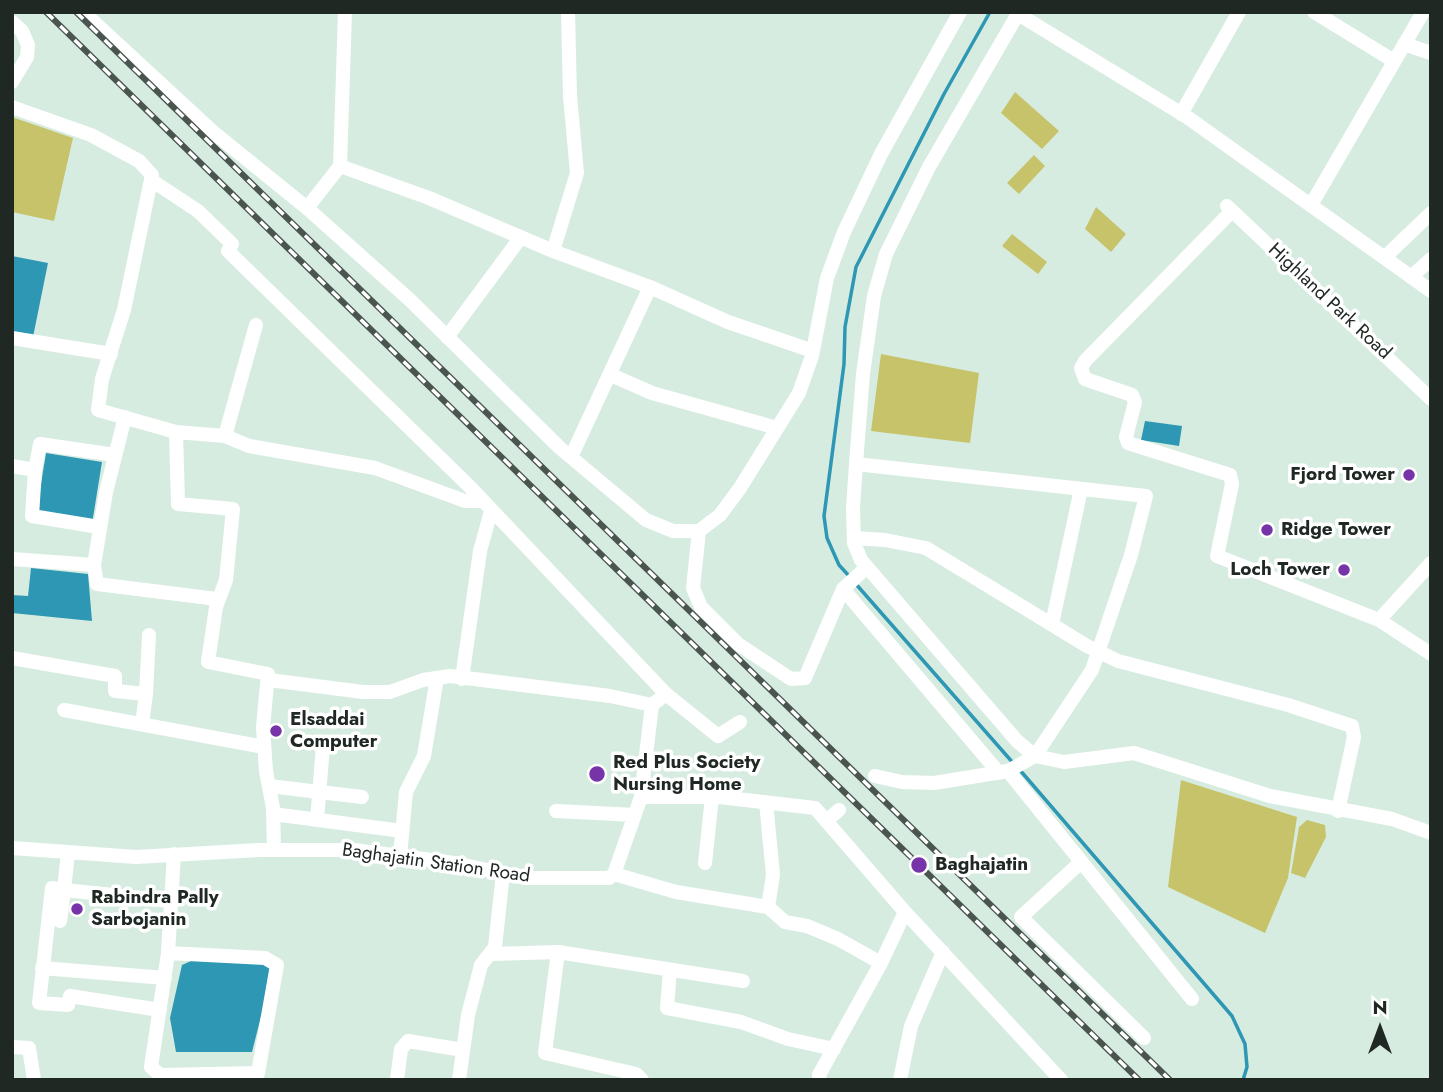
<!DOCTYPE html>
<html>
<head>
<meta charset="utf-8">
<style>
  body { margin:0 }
  #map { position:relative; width:1443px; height:1092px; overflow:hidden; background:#d7ece1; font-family:Jost,sans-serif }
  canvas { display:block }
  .frame { position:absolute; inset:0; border:14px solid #202824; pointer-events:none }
  .north { position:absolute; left:1345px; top:994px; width:70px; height:70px; -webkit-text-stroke:5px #fff; paint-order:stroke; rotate:0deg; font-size:19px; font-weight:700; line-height:28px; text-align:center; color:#202824 }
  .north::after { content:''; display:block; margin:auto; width:24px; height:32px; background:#202824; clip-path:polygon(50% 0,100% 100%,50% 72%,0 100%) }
</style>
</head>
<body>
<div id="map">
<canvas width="1443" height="1092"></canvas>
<div class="frame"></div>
<div class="north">N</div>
</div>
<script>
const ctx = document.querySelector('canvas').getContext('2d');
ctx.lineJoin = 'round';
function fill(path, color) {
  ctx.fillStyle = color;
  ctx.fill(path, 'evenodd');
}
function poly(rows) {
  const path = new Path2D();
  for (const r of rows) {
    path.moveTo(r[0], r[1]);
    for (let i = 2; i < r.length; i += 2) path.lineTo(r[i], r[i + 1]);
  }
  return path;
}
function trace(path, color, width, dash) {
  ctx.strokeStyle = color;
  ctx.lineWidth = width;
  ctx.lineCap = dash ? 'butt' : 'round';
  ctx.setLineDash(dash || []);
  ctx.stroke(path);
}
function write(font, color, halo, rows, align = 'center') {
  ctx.font = font + ' Jost,sans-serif';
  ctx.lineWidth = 7;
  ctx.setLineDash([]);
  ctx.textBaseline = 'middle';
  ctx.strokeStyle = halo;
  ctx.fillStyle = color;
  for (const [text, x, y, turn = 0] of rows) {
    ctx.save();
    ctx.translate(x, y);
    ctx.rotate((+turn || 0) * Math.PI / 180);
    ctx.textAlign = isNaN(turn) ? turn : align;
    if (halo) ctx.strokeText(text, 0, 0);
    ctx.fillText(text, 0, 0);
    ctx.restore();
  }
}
fill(poly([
  [1015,92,1059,131,1042,149,1001,113],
  [12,117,73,138,54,221,12,212],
  [1034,155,1045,166,1019,194,1007,183],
  [1096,207,1126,234,1111,252,1085,229],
  [1012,234,1047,262,1038,274,1002,246],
  [881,354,979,373,970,443,871,431],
  [1181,780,1297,817,1288,878,1265,933,1168,887],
  [1307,820,1325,825,1326,837,1305,878,1291,873,1299,827]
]), '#c7c36a');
fill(poly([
  [12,256,48,263,33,337,12,332],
  [1145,421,1182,426,1179,446,1141,440],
  [46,453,102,462,92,524,36,515],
  [31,568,88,574,92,621,12,613,12,595,28,596],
  [202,956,274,965,252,1052,176,1052,170,1018,182,965]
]), '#2e97b4');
trace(poly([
  [850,577,839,565,827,538,824,516,844,364,845,327,856,267,944,94,990,12],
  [855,583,1014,764],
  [1019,769,1232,1016,1245,1044,1247,1067,1243,1080]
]), '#2e97b4', 3.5);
trace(poly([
  [83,12,213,132,307,208,410,300,560,448,646,520,673,531,699,531,720,515,740,488,799,393,812,356,827,278,844,232,881,154,960,12],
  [345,12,340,166,429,198,553,251],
  [568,12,570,96,577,173,553,251,650,287,571,457],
  [1314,12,1394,61],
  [1018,14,1187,117,1431,291],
  [12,22,22,31,28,45,27,57,12,82],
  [1404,44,1431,53],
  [12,107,91,135,139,161,152,175,124,310,102,379,98,410,176,432,178,504,233,509,226,580,216,607,208,662,268,674,263,727,266,771,273,808,274,850],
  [1181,114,1239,12],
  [151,180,198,211,232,244,228,251,470,487,666,694,652,705],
  [1311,205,1423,12],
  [1227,206,1431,399],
  [307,208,340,166],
  [1232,211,1085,361,1081,368,1085,379,1132,395,1135,402,1126,437,1128,443,1230,475,1232,484,1217,556,1379,620,1431,654],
  [1384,258,1431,213],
  [1411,277,1431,259],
  [650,287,728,322,813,351],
  [447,337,521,237],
  [12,338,111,354],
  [611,375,652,393,777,428],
  [176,432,225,436,249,446,375,468,465,501,483,501],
  [225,436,256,325],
  [856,464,1146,496,1131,555,1092,670,1035,756,1017,741,861,560,854,543,853,508,856,464,863,374,874,296,886,254,929,167,1019,12],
  [12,466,35,470,40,444,115,455],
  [35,470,32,516,99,527],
  [699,531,693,588,701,607,738,644,791,679,805,678,843,589,867,567],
  [854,538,885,540,926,548,1087,646,1118,661,1288,705,1352,726,1354,737,1338,811],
  [12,559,94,565,97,584,217,599],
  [94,565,106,492,125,417],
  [843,589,999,773],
  [1379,620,1431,563],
  [1052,624,1081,489],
  [12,658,115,676,115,691,146,694,142,724],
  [462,679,480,551,491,511],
  [269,680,363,692,390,692,423,680,450,676,610,696,652,705,641,797],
  [146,694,149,635],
  [666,694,718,736,740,722],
  [64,710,264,747],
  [1008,771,1192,999],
  [875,776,902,782,934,783,1008,771,1035,756,1064,762,1134,753,1270,796,1392,819,1431,833],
  [269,786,362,797],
  [766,802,773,875,768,907],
  [556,811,635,815],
  [273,814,402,831],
  [317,820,323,746],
  [826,821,839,810],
  [12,848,136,857,259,850,354,850,454,863,526,878,609,878,614,874,641,797,719,797,815,808,905,912,1061,1080],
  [68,852,64,890,52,888,39,1003,68,1005,70,996,160,1010],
  [400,856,406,792,424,756,437,678],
  [1081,862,1021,917,1144,1038],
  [705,863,712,797],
  [614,874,676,892,768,907,785,922,807,926,838,939,881,963],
  [60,921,64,890,171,901],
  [558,952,545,1053,636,1074,642,1080],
  [168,953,265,958,277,965,258,1073,160,1075,151,1067,168,953,174,854],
  [492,954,558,952,743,981],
  [42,968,165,978],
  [670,970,667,1008,741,1022,788,1039,834,1049],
  [12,1047,29,1048,34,1080],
  [397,1080,401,1049,408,1041,463,1050],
  [459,1080,468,1015,481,965,495,947,503,873],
  [820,1080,819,1075,881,963,905,912],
  [900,1080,911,1026,943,952]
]), '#fff', 14);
const rail = poly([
  [46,12,1139,1080],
  [76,12,1170,1080]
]);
trace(rail, '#4a5550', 6);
trace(rail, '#fff', 3.5, [10]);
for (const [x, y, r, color] of [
  [1409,475,7,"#7634a8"],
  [1267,530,7,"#7634a8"],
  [1344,570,7,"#7634a8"],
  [276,731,7,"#7634a8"],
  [597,774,9,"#7634a8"],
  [919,865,9,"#7634a8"],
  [77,909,7,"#7634a8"]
]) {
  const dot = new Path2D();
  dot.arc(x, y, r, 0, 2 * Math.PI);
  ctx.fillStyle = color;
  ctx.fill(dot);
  trace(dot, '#fff', 2.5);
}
write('19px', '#202824', '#fff', [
  ["Highland Park Road",1329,302,43],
  ["Baghajatin Station Road",436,864,8]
]);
write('bold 19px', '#202824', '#fff', [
  ["Fjord Tower",1395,475,"right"],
  ["Ridge Tower",1281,530],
  ["Loch Tower",1330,570,"right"],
  ["Elsaddai",290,720],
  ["Computer",290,742],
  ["Red Plus Society",613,763],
  ["Nursing Home",613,785],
  ["Baghajatin",935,865],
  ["Rabindra Pally",91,898],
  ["Sarbojanin",91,920]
], 'left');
</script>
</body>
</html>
